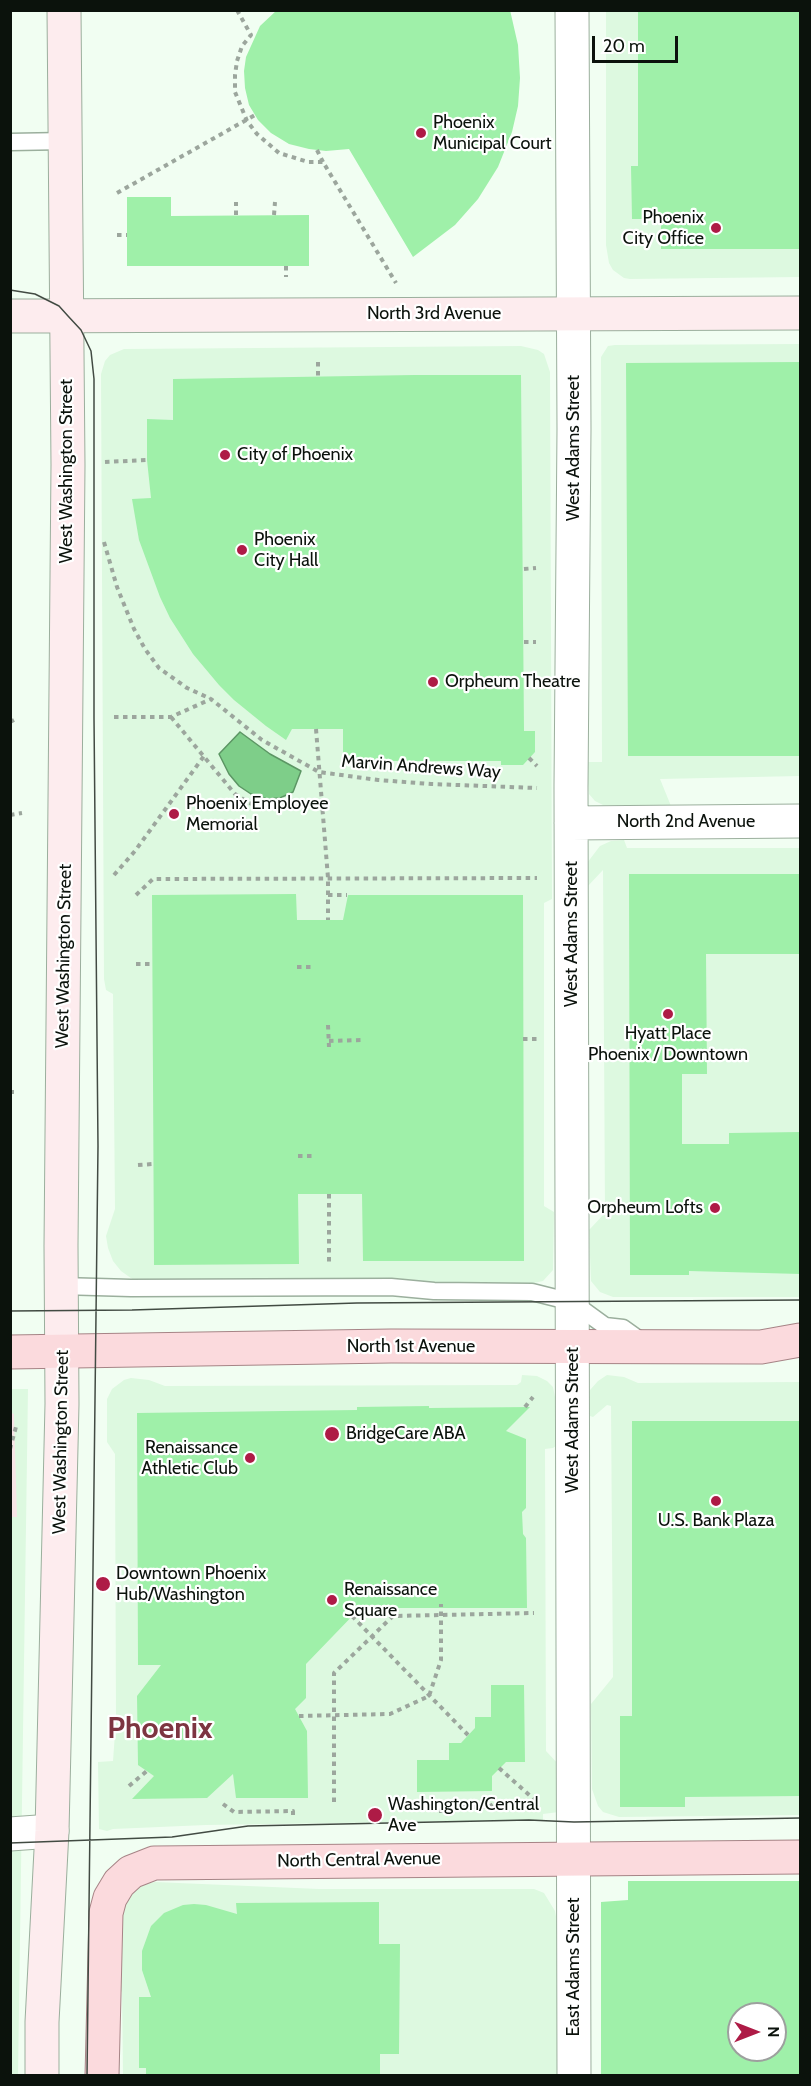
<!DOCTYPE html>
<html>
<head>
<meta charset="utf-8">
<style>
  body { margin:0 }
  #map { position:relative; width:811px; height:2086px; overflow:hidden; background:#f1fef2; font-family:Cabin,sans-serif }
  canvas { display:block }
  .frame { position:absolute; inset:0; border:12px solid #0b120c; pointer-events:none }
  .north { position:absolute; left:727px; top:2002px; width:60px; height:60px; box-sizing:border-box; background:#fff; border:2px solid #9da09e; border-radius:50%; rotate:90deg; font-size:16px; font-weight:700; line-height:24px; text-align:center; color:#0b120c }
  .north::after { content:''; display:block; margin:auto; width:21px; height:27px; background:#ae1b46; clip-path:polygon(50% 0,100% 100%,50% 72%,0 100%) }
  .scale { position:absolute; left:592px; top:36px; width:86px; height:27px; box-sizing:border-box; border:3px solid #0b120c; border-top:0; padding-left:8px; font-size:18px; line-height:21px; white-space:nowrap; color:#0b120c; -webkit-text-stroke:4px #fff; paint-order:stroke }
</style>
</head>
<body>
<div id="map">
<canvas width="811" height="2086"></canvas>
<div class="frame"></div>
<div class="north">N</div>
<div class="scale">20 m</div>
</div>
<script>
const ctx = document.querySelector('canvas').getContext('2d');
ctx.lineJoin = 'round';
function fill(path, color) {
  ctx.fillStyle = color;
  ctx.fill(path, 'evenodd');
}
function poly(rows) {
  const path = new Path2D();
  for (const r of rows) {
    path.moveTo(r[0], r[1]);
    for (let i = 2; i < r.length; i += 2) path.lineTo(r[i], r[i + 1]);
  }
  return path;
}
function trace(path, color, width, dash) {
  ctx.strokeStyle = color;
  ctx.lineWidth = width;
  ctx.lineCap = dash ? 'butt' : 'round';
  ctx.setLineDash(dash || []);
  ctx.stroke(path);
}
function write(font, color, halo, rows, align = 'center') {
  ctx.font = font + ' Cabin,sans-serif';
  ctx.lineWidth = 4.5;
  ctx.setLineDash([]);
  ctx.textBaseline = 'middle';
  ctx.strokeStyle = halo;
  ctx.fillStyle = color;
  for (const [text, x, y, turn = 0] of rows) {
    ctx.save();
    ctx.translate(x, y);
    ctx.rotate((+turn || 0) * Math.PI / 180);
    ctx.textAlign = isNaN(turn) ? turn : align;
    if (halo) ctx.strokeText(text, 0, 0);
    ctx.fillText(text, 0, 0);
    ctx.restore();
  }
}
fill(poly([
  [606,11,800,11,800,277,630,279,624,278,613,270,609,263,606,245],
  [800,344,800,776,660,779,671,806,615,805,603,805,595,801,589,794,586,762,602,762,601,357,608,346,615,345],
  [521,346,538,350,544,354,550,372,552,899,544,903,544,1206,554,1212,553,1270,543,1281,529,1284,135,1281,121,1271,113,1261,108,1248,106,1236,115,1209,113,994,106,990,104,979,101,374,105,361,110,355,124,349],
  [624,840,627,848,800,848,800,1297,613,1297,600,1292,591,1281,589,1230,605,1213,603,870,587,887,587,863,600,846,611,841],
  [522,1375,537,1376,547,1381,553,1387,555,1397,556,1446,553,1448,545,1449,546,1751,561,1767,559,1812,543,1814,543,1820,206,1825,113,1829,107,1831,99,1829,98,1762,113,1761,116,1719,115,1454,107,1442,107,1399,112,1389,124,1380,131,1378,149,1380,165,1386,517,1385,521,1382],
  [607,1375,624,1377,638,1383,800,1382,800,1815,619,1817,603,1812,598,1806,592,1789,591,1704,613,1677,611,1406,607,1405,593,1417,590,1416,588,1407,590,1390,598,1381],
  [10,1389,28,1389,18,2076,10,2075],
  [155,1882,319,1889,534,1889,544,1893,555,1911,557,1922,558,2075,123,2076,122,1992,118,1984,118,1918,133,1891,144,1884]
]), '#ddf9e0');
fill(poly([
  [11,1413,14,1414,17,1517,11,1517]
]), '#f7e5e6');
const water = poly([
  [240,732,270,754,301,771,293,792,280,798,267,799,251,794,239,786,229,774,219,754,240,732]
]);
fill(water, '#7ece89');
trace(water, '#5c9664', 1.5);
fill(poly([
  [277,10,510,10,518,45,520,78,518,106,512,132,498,167,478,199,455,225,413,257,349,149,326,151,309,149,289,144,271,133,258,120,249,105,245,88,244,71,246,57,260,26],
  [638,10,801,10,801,249,661,249,661,219,632,219,631,166,638,166],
  [127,197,171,197,171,216,309,215,309,266,127,266],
  [801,362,801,756,628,756,626,363],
  [414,375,521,375,524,731,535,731,535,752,523,765,501,765,501,761,363,761,363,758,343,758,343,729,292,729,286,740,266,726,234,700,219,685,193,654,170,618,160,597,139,540,132,499,151,498,147,460,147,419,173,420,173,379],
  [629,874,801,874,801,954,706,954,707,1074,682,1074,682,1144,729,1144,729,1133,801,1132,801,1274,689,1271,689,1275,630,1275],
  [296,894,297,920,343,920,348,895,523,895,524,1261,363,1261,362,1194,298,1194,299,1264,154,1265,152,895],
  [429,1406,429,1408,530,1407,506,1431,526,1439,526,1508,522,1512,523,1534,526,1538,527,1608,360,1608,306,1664,306,1698,295,1709,307,1731,308,1798,236,1798,233,1774,207,1798,132,1799,154,1776,138,1765,137,1696,161,1665,138,1665,137,1413,357,1410,357,1407],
  [632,1421,801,1421,801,1796,685,1797,685,1807,620,1807,620,1716,632,1716],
  [491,1685,524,1685,525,1762,506,1762,492,1776,492,1791,417,1792,417,1760,449,1760,449,1743,461,1743,475,1728,475,1717,491,1717],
  [628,1881,801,1881,801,2076,601,2076,601,1902,628,1900],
  [739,2014,775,2014,775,2050,739,2050],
  [379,1902,379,1944,400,1944,399,2054,380,2054,380,2076,146,2076,146,2068,139,2068,139,1997,151,1997,142,1970,142,1951,151,1926,164,1913,183,1905,194,1904,206,1905,237,1914,236,1903]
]), '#9ff0a9');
const lane = poly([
  [10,142,66,141],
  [61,1286,131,1288,391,1287,434,1291,532,1292,572,1302,605,1326,623,1328,644,1343]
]);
const street = poly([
  [572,10,574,429,571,786,574,2076],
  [571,823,800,821],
  [10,1834,52,1831]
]);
const secondary = poly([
  [10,316,800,313],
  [42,2076,42,2022,52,1831,62,1404,61,1245,68,465,64,10]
]);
const primary = poly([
  [10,1352,391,1346,761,1347,800,1340],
  [102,2076,106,1913,110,1898,119,1883,131,1872,154,1863,800,1857]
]);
trace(lane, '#9baf9d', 19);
trace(street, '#9baf9d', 35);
trace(secondary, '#9baf9d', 35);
trace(primary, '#a68486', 35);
trace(poly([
  [237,10,251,35,242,46,237,61,235,75,235,92,247,121,257,134,279,153,308,162,323,162,396,283],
  [317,150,323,162],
  [117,193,255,115],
  [236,215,236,202],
  [274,215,275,202],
  [117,235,127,235],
  [286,266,286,277],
  [318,362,318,377],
  [105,462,147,460],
  [10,500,12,500],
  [104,542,117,587,134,629,145,649,159,668,187,688,211,699],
  [524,569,536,568],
  [524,642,536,642],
  [114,717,171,717,211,699,262,740,319,772,378,780,431,784,537,788],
  [171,717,235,794,249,803,264,807,322,807],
  [10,722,14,720],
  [316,729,328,878,328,920],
  [529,758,537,766],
  [10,815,22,813],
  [114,875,135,851,204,756],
  [136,895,153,879,537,878],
  [328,895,347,895],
  [136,964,153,964],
  [297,967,311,967],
  [328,1025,329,1047],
  [523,1039,538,1039],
  [329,1041,361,1040],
  [10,1092,14,1092],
  [298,1156,313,1156],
  [138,1165,153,1164],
  [329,1194,329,1265],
  [525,1407,533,1397],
  [10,1449,17,1423],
  [352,1616,468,1735],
  [299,1716,390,1714,429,1696,441,1660,441,1604],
  [499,1768,536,1801],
  [129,1786,148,1770],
  [334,1802,334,1673,393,1616,534,1613],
  [223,1804,234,1812,293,1811,293,1816],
  [441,1813,441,1807,489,1807,498,1801]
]), '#9ca69d', 4, [4.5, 4.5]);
trace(lane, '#fff', 16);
trace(street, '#fff', 33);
trace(secondary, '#fdecee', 33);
trace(primary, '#fbdadd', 33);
trace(poly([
  [10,290,35,294,59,306,68,316,81,330,91,351,94,379,94,718,98,1146,87,2076],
  [10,1311,132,1310,357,1303,800,1300],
  [10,1843,172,1837,248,1826,529,1820,574,1822,800,1818]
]), '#424b43', 1.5);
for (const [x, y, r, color] of [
  [421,133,6,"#ae1b46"],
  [716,228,6,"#ae1b46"],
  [225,455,6,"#ae1b46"],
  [242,550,6,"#ae1b46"],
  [433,682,6,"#ae1b46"],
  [174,814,6,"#ae1b46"],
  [668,1014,6,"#ae1b46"],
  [715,1208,6,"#ae1b46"],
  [332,1434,8,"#ae1b46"],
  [250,1458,6,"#ae1b46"],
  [716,1501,6,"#ae1b46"],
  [103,1584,8,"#ae1b46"],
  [332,1600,6,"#ae1b46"],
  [375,1815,8,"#ae1b46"]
]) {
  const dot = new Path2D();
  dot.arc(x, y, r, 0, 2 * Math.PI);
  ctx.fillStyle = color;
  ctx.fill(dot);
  trace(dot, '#fff', 2);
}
write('18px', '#0b120c', '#fff', [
  ["Phoenix",433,123],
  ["Municipal Court",433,144],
  ["Phoenix",704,218,"right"],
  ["City Office",704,239,"right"],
  ["City of Phoenix",237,455],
  ["Phoenix",254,540],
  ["City Hall",254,561],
  ["Orpheum Theatre",445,682],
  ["Phoenix Employee",186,804],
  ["Memorial",186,825],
  ["Hyatt Place",668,1034,"center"],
  ["Phoenix / Downtown",668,1055,"center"],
  ["Orpheum Lofts",703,1208,"right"],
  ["BridgeCare ABA",346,1434],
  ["Renaissance",238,1448,"right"],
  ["Athletic Club",238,1469,"right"],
  ["U.S. Bank Plaza",716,1521,"center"],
  ["Downtown Phoenix",116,1574],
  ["Hub/Washington",116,1595],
  ["Renaissance",344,1590],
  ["Square",344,1611],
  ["Washington/Central",388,1805],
  ["Ave",388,1826]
], 'left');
write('18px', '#0b120c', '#fff', [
  ["North 3rd Avenue",434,314],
  ["West Adams Street",574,448,-90],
  ["West Washington Street",67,471,-90],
  ["Marvin Andrews Way",421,767,4],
  ["North 2nd Avenue",686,822],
  ["West Adams Street",572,934,-90],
  ["West Washington Street",64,956,-89],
  ["North 1st Avenue",411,1347],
  ["West Adams Street",573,1420,-90],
  ["West Washington Street",61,1442,-89],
  ["North Central Avenue",359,1860,-1],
  ["East Adams Street",574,1967,-90]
]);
write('bold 30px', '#7d3541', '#fff', [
  ["Phoenix",160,1729]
]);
</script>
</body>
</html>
